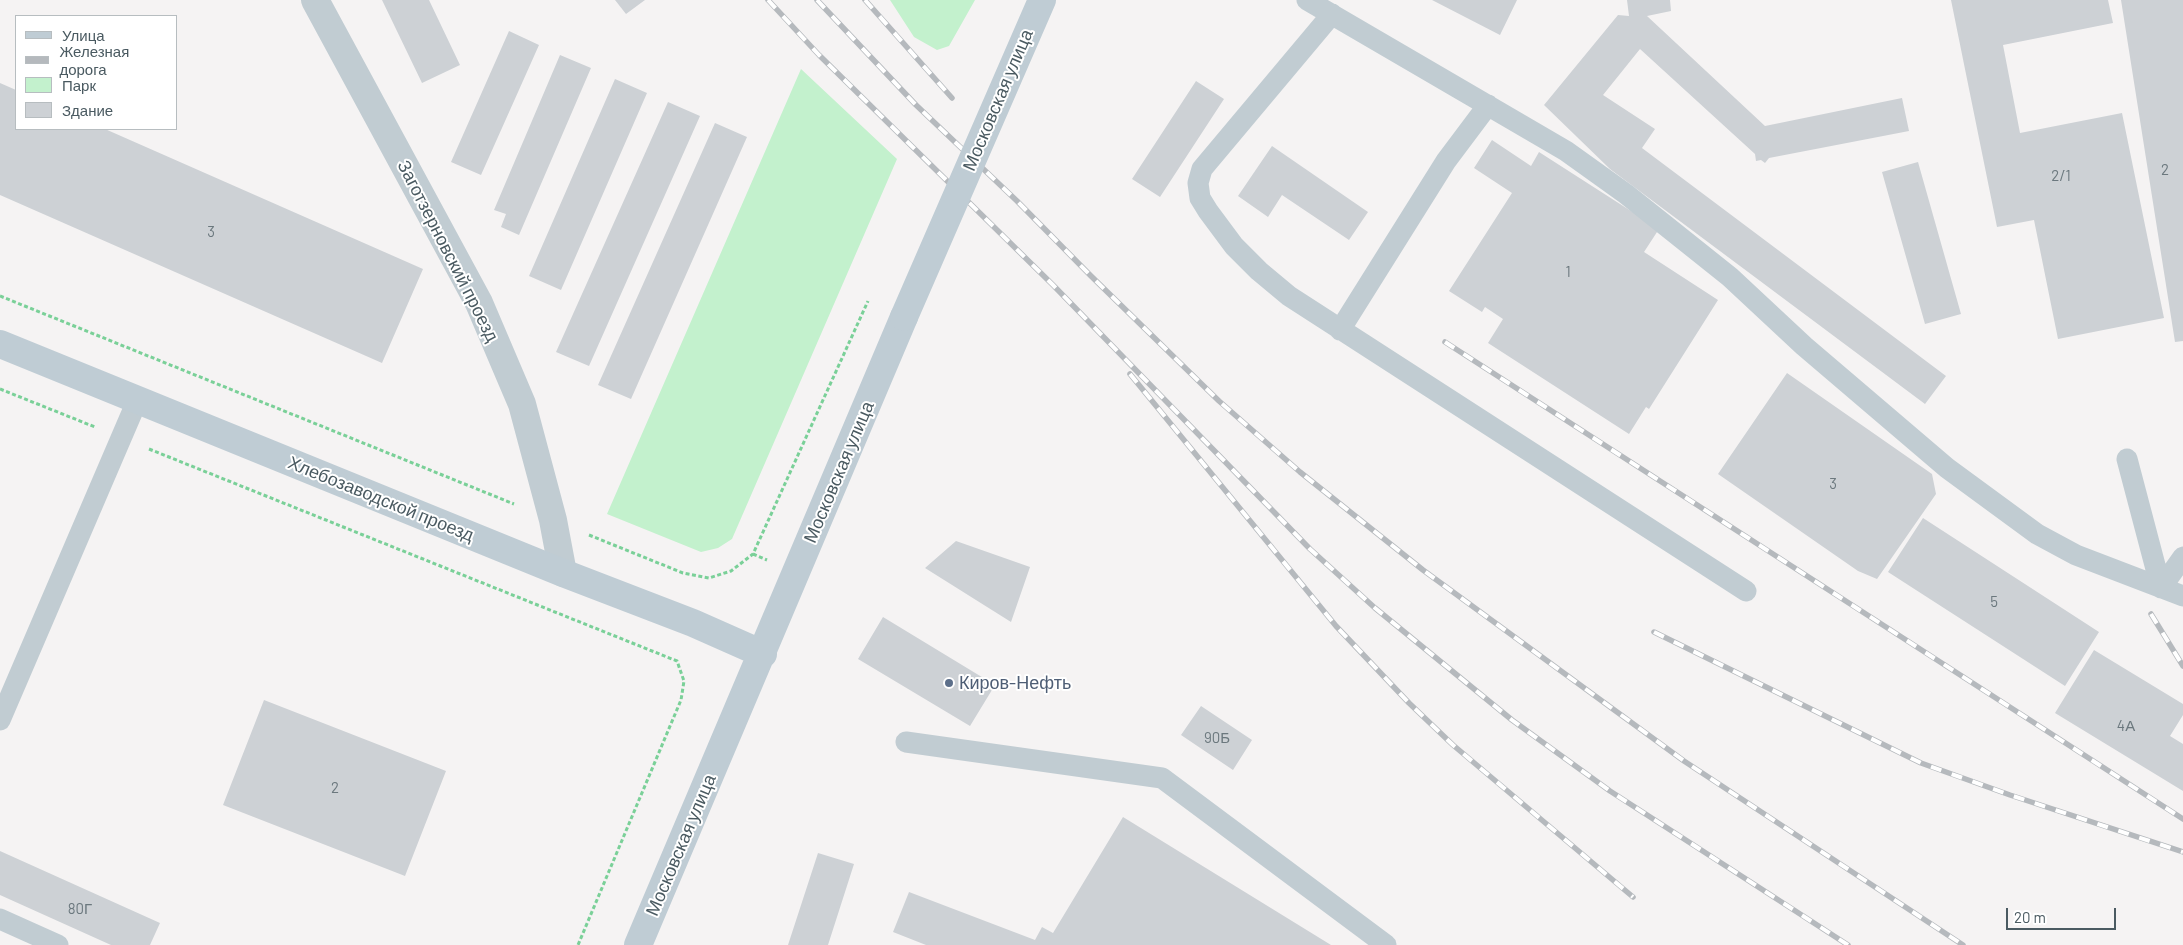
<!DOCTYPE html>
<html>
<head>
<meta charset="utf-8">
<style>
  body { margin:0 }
  #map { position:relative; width:2183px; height:945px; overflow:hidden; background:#f5f3f3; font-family:Barlow,sans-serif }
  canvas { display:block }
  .legend { position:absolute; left:15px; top:15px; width:162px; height:115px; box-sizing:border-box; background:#fff; border:1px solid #b7bdc0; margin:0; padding:6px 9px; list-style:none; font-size:15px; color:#4a5a61 }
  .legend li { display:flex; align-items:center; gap:10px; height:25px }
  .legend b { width:25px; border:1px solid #b7bdc0 }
  .scale { position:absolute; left:2006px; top:908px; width:110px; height:22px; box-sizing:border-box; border:2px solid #4a5a61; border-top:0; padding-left:6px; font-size:15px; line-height:18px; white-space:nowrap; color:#4a5a61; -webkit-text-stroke:4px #fff; paint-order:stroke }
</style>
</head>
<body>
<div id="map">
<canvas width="2183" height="945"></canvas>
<ul class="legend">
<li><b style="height:6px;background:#bfccd4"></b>Улица</li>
<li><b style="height:6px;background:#b5b9bd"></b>Железная дорога</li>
<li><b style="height:14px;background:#c3f1cd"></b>Парк</li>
<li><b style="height:14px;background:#cdd1d5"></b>Здание</li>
</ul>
<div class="scale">20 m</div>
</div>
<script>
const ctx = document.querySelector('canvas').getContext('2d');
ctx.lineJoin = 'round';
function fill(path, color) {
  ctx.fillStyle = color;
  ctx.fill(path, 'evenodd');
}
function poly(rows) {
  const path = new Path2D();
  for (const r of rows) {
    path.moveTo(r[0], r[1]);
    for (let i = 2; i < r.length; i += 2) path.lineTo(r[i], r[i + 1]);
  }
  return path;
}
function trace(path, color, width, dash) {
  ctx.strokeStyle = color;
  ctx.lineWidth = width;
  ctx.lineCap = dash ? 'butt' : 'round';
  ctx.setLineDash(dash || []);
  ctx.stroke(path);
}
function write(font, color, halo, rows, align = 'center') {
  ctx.font = font + ' Barlow,sans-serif';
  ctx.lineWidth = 4;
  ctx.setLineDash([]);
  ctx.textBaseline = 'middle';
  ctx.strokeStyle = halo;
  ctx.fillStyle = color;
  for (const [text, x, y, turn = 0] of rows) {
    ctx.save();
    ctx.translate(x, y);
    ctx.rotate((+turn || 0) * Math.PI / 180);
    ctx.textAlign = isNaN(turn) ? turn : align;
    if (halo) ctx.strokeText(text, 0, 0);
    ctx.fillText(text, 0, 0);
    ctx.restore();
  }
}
fill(poly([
  [890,0,975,0,949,46,937,50,914,37],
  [801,69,897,159,732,539,718,548,701,552,607,514]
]), '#c3f1cd');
fill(poly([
  [382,0,429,0,460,65,422,83],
  [615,0,645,0,626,14],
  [1432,0,1517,0,1500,35],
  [1627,0,1670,0,1671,11,1647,16,1765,126,1902,98,1909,131,1769,158,1765,163,1761,160,1756,161,1755,154,1640,49,1603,95,1655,129,1642,148,1946,376,1925,404,1610,169,1544,105,1618,15,1629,16],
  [1951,0,2108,0,2113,23,2003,45,2020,133,2122,113,2164,318,2058,339,2034,220,1997,227],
  [2121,0,2183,0,2183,341,2175,342],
  [509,31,539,45,481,175,451,162],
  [560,55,591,68,519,235,501,227,506,214,494,210],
  [615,79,647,93,561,290,529,276],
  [1196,81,1224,99,1160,197,1132,179],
  [0,83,16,90,16,129,105,129,423,269,382,363,0,195],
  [668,102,700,116,589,366,556,352],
  [715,123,747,137,631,399,598,385],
  [1492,140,1531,166,1539,152,1659,229,1644,252,1718,300,1649,409,1646,407,1629,434,1488,343,1503,319,1485,307,1482,312,1449,291,1512,193,1474,168],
  [1272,146,1368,212,1349,240,1282,195,1268,217,1238,196],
  [1918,162,1961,314,1925,324,1882,172],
  [1787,373,1932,474,1936,494,1877,579,1858,571,1718,474],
  [1923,518,2099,632,2065,686,1888,572],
  [956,541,1030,567,1011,622,925,568],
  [883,617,995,685,970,726,858,659],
  [2094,650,2183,704,2183,715,2170,736,2183,744,2183,791,2055,713],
  [264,700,446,771,405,876,223,805],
  [1201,706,1252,740,1233,770,1181,735],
  [1123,817,1331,945,926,945,893,932,909,892,1035,940,1042,927,1053,933],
  [0,851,160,923,150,945,111,945,0,895],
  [818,853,854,864,828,945,788,945]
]), '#cdd1d5');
trace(poly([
  [0,296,514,504],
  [0,389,95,427],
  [149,449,677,661,684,681,681,700,578,945],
  [589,535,683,573,709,578,731,571,753,554,868,301],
  [753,554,767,560]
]), '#7ad098', 3, [4, 2.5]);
trace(poly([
  [1307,0,1566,151,1626,194,1730,277,1804,346,1947,468,2037,534,2076,555,2183,596],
  [1332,14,1202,169,1198,183,1200,198,1208,211,1234,246,1259,271,1289,296,1746,591],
  [1340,330,1446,161,1488,105],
  [2127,459,2161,588],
  [2161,588,2183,557],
  [0,720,137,401],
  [906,742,1162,778,1386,945],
  [0,919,58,945]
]), '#c1ccd2', 21);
trace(poly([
  [315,0,479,303,522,404,553,520,563,573]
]), '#c1ccd2', 28);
trace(poly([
  [0,344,563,573,693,623,763,654],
  [638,945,904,317]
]), '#bfccd4', 28);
const rail = poly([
  [768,0,819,55,1053,285,1310,549,1375,608,1512,720,1610,791,1848,945],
  [817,0,916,105,1017,201,1091,276,1219,401,1300,472,1423,570,1684,761,1963,945],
  [865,0,952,98],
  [1445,342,2183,819],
  [1130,374,1336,626,1409,703,1453,745,1633,897],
  [2151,614,2183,666],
  [1654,632,1921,763,2010,795,2183,852]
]);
trace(rail, '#b5b9bd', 5.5);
trace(rail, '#fff', 4, [11]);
trace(poly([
  [904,317,1042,0]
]), '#bfccd4', 28);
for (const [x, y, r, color] of [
  [949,683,5,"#5c6f8a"]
]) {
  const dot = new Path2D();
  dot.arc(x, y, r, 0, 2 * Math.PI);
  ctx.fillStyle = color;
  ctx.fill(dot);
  trace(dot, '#fff', 2);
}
write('15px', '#6b787e', null, [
  ["2",2165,170],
  ["2/1",2061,176],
  ["3",211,232],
  ["1",1568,272],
  ["3",1833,484],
  ["5",1994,602],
  ["4А",2126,726],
  ["90Б",1217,738],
  ["2",335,788],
  ["80Г",80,909]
]);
write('18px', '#4a5a61', '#fff', [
  ["Московская улица",998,100,-67],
  ["Заготзерновский проезд",448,251,63],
  ["Московская улица",839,472,-67],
  ["Хлебозаводской проезд",381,499,22],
  ["Московская улица",681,845,-67]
]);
write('18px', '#4e5e75', '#fff', [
  ["Киров-Нефть",959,683]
], 'left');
</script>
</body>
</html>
